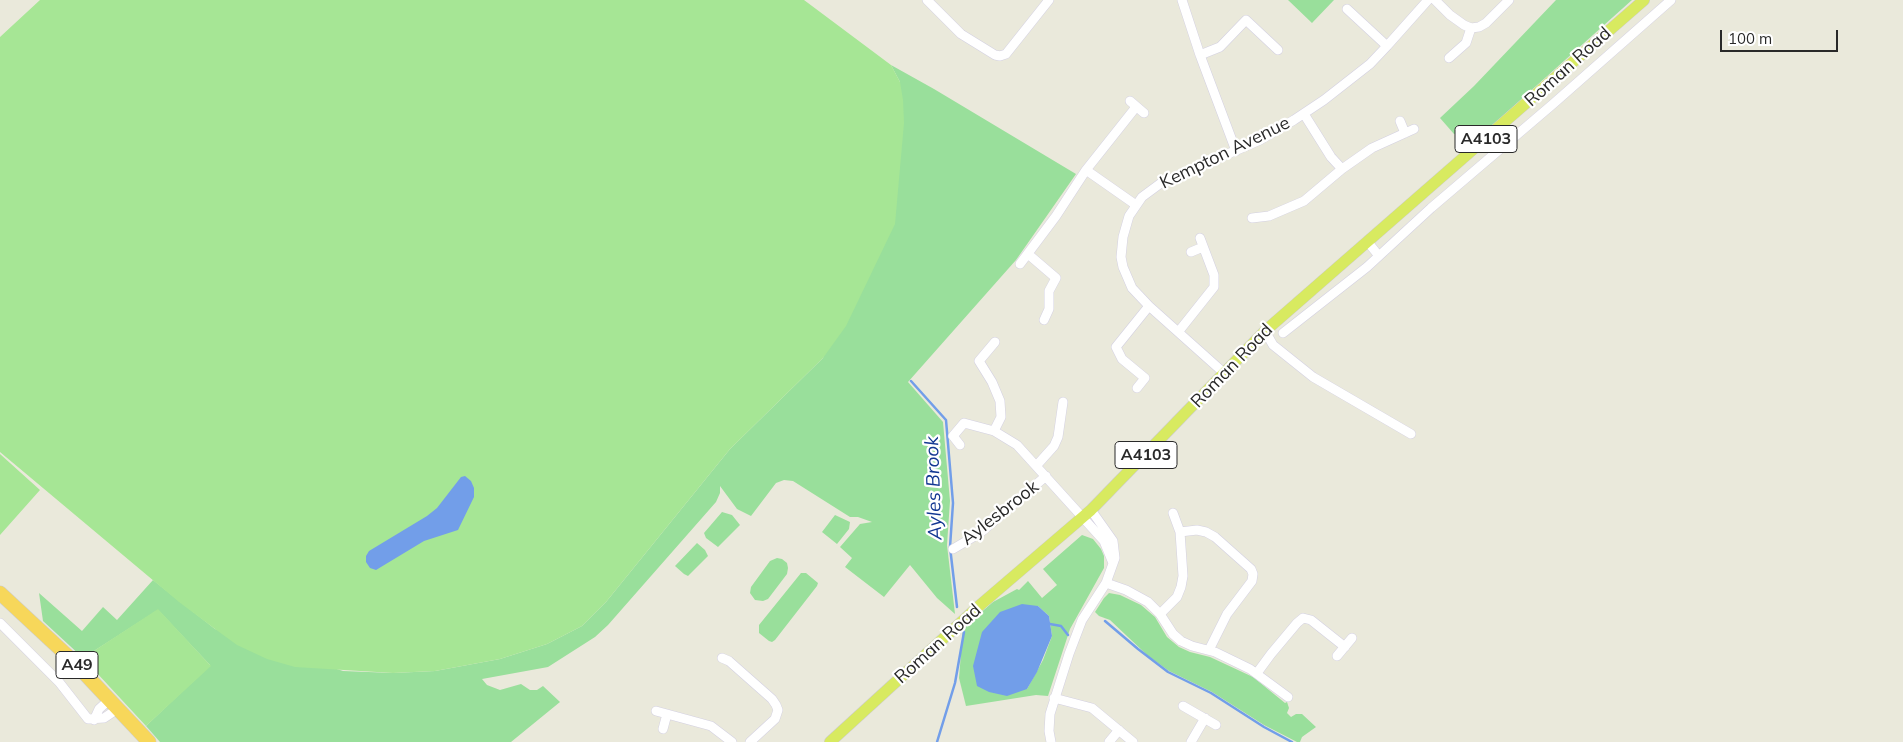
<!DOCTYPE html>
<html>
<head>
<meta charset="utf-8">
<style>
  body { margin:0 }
  #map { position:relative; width:1903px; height:742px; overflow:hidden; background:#eae9db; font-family:Mulish,sans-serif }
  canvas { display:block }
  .scale { position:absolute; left:1720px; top:30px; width:118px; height:22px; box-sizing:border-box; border:2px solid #292929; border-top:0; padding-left:6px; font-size:15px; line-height:18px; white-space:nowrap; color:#292929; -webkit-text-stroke:4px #fff; paint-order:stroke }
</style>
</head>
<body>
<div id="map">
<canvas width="1903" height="742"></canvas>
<div class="scale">100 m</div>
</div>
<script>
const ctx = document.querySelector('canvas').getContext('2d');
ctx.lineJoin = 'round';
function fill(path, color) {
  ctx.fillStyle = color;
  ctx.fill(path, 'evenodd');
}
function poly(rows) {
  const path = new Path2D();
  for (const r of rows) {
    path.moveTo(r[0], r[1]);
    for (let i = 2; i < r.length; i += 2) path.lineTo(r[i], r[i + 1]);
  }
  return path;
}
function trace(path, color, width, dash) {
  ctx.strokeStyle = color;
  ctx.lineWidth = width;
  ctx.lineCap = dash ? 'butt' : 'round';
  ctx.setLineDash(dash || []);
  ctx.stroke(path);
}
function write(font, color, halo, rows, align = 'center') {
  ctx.font = font + ' Mulish,sans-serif';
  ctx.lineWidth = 4.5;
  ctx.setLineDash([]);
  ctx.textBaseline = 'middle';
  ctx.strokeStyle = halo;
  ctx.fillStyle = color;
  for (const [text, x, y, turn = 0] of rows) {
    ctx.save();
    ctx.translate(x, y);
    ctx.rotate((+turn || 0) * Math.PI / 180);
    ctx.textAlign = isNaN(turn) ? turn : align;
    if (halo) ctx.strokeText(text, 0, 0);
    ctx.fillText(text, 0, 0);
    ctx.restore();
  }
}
fill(poly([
  [1288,0,1334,0,1312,23],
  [1556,0,1632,0,1477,139,1458,133,1454,134,1440,118,1474,86],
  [891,65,934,89,1076,174,1016,260,908,382,943,422,950,501,947,545,955,614,937,598,910,565,884,597,845,567,852,558,840,547,860,524,872,522,858,517,850,517,793,481,784,480,776,483,751,516,737,509,720,486,720,493,716,502,608,625,595,637,548,667,482,679,487,685,500,690,521,684,530,690,537,690,543,686,560,702,511,742,160,742,146,726,210,665,158,610,83,658,43,621,39,593,82,631,103,607,117,620,153,580,215,629,343,671,393,673,435,671,500,659,547,644,582,626,606,602,730,449,823,358,900,82],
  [722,512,732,515,740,525,718,547,706,538,704,533],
  [835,515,850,522,849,529,837,544,822,532],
  [1082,535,1093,539,1101,549,1104,556,1104,568,1070,629,1048,696,1036,695,966,706,959,678,963,628,993,602,1017,589,1019,590,1028,581,1042,598,1057,585,1043,569],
  [1038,606,1049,616,1052,636,1043,660,1027,689],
  [697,543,705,550,708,556,688,576,684,574,675,566],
  [777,558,782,559,787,563,788,568,787,574,768,599,763,601,755,600,750,593,751,587,770,561],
  [801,573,806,573,818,583,817,586,775,640,772,642,769,641,759,633,759,625],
  [1109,593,1120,595,1141,605,1155,617,1167,637,1179,647,1190,652,1210,657,1253,677,1285,703,1287,702,1289,708,1287,713,1291,717,1296,714,1302,714,1316,727,1302,737,1300,742,1297,742,1264,725,1212,692,1169,671,1147,655,1110,620,1099,616,1095,612,1104,598]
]), '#99df9b');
fill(poly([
  [40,0,804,0,891,65,900,82,903,100,904,123,895,224,846,326,823,358,730,449,606,602,582,626,547,644,500,659,435,671,393,673,295,667,267,659,237,645,215,629,179,602,0,452,0,37],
  [0,454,40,490,0,535],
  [158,609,211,666,146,726,83,658]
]), '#a6e695');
fill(poly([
  [465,476,471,481,474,488,474,497,458,530,424,541,376,570,370,568,366,562,366,556,369,551,427,516,437,508,461,477],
  [1022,604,1038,606,1049,616,1052,636,1037,672,1027,689,1007,696,989,692,977,686,973,666,982,632,1000,612]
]), '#729ee9');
trace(poly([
  [911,381,946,420,953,503,950,547,957,607],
  [1105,621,1138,649,1168,672,1211,693,1264,727,1292,742],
  [1050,624,1061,626,1068,635],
  [937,742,955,683,964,632]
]), '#729ee9', 2.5);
const minor = poly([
  [927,0,961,34,995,55,1000,56,1006,54,1049,0],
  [1182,0,1200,55,1236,151],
  [1435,0,1450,15,1464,25,1471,28,1479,27,1486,23,1509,0],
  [1347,9,1387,46],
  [1200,55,1220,47,1246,20,1278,50],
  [1449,58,1466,43,1471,28],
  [1130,101,1144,113],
  [1304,114,1331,157,1342,169,1372,148,1414,129],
  [1400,121,1405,133],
  [1086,170,1136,205],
  [1252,218,1269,216,1304,201,1342,169],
  [1367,241,1379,256],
  [1191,252,1203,247],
  [1028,254,1056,278,1049,291,1049,309,1044,320],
  [1020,264,1056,216,1086,170,1136,107],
  [1179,331,1214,287,1214,275,1200,238],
  [1265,331,1273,345,1313,377,1411,434],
  [1283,333,1367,267,1431,208,1553,104,1671,0],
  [1224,373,1149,306,1132,288,1123,267,1121,257,1123,237,1129,216,1142,197,1161,183,1260,140,1294,120,1324,100,1370,64,1387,46,1428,0],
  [1137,388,1145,378,1122,359,1116,347,1149,306],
  [994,431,1001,417,1000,401,992,382,979,361,995,342],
  [960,445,953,436,964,423,994,431,1017,445,1104,541,1113,563],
  [1037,465,1054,446,1058,437,1063,402],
  [1180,532,1197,530,1206,532,1215,537,1251,569,1253,574,1252,581,1227,614,1209,650],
  [953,549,980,533,1046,476],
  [1106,583,1126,590,1148,602,1160,614,1173,634,1181,641,1192,646,1215,652,1250,669,1288,697],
  [1160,614,1177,597,1181,587,1183,576,1180,532,1173,513],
  [0,623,59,682,88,719,104,718,119,708],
  [1337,656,1352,638],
  [722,658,729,661,772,699,776,705,778,710,775,719,750,742],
  [1257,673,1271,654,1297,623,1303,618,1311,620,1345,647],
  [1054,698,1092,708,1133,742],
  [1183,706,1216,725],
  [656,711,711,726,732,742],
  [94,720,99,709,110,699],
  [663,729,667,714],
  [1051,742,1049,731,1050,714,1069,654,1082,620,1106,583,1115,558,1113,541,1091,510],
  [1109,742,1119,730],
  [1191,742,1205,718]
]);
const major = poly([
  [830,742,979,606,1091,510,1265,331,1644,0]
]);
const highway = poly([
  [0,593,72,660,149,742]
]);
trace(minor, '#d3d0e1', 10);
trace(major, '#ccc', 12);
trace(highway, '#ccc', 15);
trace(minor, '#fff', 9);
trace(major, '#d8ea60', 11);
trace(highway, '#f7d75a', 14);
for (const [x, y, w] of [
  [1486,139,62],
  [1146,455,62],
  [77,665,42]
]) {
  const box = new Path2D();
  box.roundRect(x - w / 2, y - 13.5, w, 27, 4);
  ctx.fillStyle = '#fff';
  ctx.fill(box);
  trace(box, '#292929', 1);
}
write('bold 16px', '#292929', null, [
  ["A4103",1486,139],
  ["A4103",1146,455],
  ["A49",77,665]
]);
write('18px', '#292929', '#fff', [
  ["Roman Road",1568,67,-42],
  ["Kempton Avenue",1225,153,-26],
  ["Roman Road",1232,366,-46],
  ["Aylesbrook",1000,513,-38],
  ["Roman Road",938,644,-42]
]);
write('italic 19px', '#133892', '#fff', [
  ["Ayles Brook",934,488,-92]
]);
</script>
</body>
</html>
